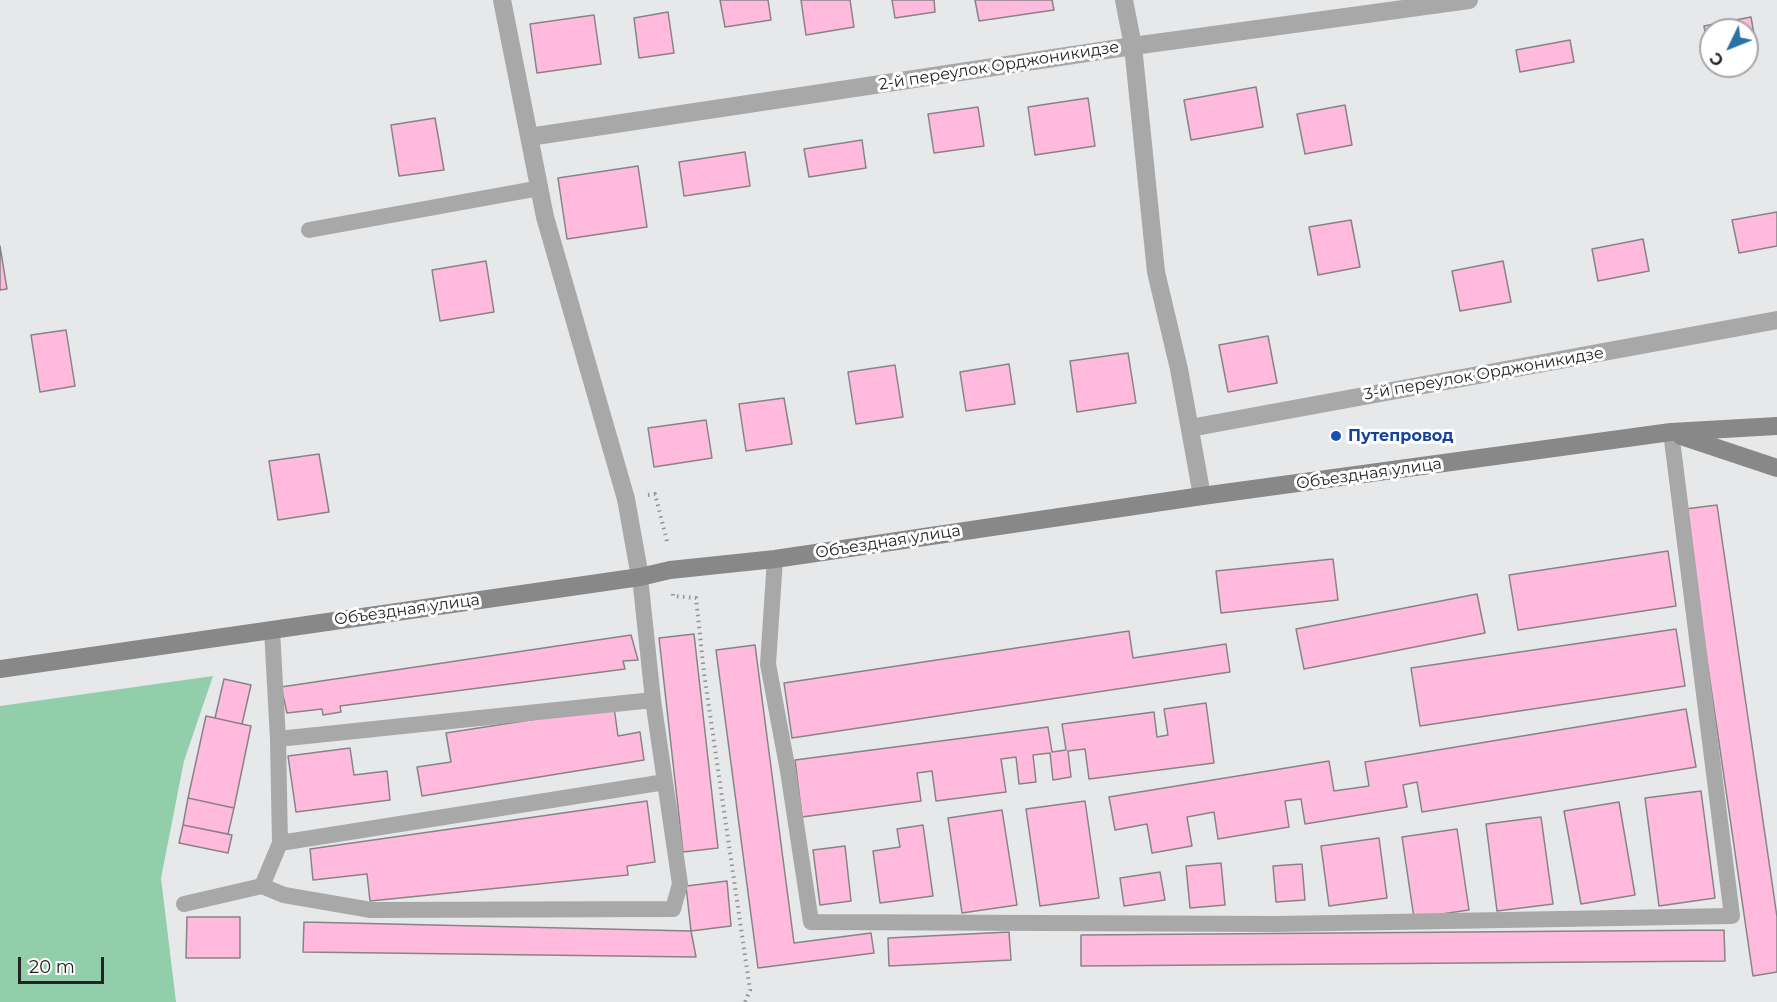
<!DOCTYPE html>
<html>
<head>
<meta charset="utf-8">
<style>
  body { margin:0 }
  #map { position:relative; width:1777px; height:1002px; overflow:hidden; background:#e7e8ea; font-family:Montserrat,sans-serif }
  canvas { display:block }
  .north { position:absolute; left:1699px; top:18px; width:60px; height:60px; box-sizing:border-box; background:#fff; border:2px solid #a7a7a8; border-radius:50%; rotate:227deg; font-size:16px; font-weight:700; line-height:24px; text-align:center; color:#242425 }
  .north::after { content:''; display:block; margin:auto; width:21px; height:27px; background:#2872a6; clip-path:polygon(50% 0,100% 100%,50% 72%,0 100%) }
  .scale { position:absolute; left:18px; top:957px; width:86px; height:27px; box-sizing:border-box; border:3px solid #242425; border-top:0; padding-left:8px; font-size:18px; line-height:21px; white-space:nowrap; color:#242425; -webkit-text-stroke:4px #fff; paint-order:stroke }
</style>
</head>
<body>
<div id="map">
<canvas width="1777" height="1002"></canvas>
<div class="north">С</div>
<div class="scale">20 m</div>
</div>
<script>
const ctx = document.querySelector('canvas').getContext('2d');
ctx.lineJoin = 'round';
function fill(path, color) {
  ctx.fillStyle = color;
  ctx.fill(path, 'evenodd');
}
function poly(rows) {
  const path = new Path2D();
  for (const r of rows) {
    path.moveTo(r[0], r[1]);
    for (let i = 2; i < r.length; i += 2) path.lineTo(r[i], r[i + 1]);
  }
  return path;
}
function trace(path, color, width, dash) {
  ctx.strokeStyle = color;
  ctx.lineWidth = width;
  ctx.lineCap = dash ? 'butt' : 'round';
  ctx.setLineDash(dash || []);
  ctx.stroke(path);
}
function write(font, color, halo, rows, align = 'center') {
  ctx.font = font + ' Montserrat,sans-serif';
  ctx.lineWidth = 6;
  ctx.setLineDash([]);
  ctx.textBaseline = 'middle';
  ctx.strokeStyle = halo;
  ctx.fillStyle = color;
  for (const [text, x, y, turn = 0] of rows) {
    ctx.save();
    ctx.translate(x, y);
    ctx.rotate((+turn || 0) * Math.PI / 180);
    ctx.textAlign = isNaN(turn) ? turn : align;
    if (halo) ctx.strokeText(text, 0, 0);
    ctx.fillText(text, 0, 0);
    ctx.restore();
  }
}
fill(poly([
  [213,676,184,761,161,878,176,1002,0,1002,0,706]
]), '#92cea9');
const building = poly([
  [720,0,768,0,771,20,725,27,720,0],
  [801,0,850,0,854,27,806,35,801,0],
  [892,0,934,0,935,12,895,18,892,0],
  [975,0,1052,0,1054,10,979,21,975,0],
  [668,12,674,53,639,58,634,18,668,12],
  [594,15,601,64,537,73,530,24,594,15],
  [1751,17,1756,46,1747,47,1747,30,1711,30,1709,54,1704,26,1751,17],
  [1570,40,1574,62,1520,72,1516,50,1570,40],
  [1256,87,1263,127,1191,140,1184,100,1256,87],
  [1088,98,1095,146,1035,155,1028,107,1088,98],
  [1345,105,1352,145,1305,154,1297,114,1345,105],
  [978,107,984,146,934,153,928,114,978,107],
  [435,118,444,170,399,176,391,125,435,118],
  [862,140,866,168,809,177,804,149,862,140],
  [745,152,750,186,684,196,679,162,745,152],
  [638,166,647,227,567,239,558,178,638,166],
  [1777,212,1777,246,1739,253,1732,220,1777,212],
  [1351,220,1360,267,1318,275,1309,227,1351,220],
  [1643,239,1649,271,1598,281,1592,249,1643,239],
  [0,246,7,289,0,290,0,246],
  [486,261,494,312,440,321,432,270,486,261],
  [1503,261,1511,302,1460,311,1452,271,1503,261],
  [66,330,75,386,40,392,31,335,66,330],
  [1268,336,1277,383,1228,392,1219,345,1268,336],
  [1128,353,1136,403,1077,412,1070,361,1128,353],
  [1009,364,1015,404,966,411,960,372,1009,364],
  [895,365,903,417,856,424,848,372,895,365],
  [784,398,792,444,746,451,739,404,784,398],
  [706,420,712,458,654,467,648,428,706,420],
  [319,454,329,512,278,520,269,461,319,454],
  [1717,505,1777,917,1777,972,1753,976,1685,509,1717,505],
  [1668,551,1676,606,1518,630,1509,575,1668,551],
  [1333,559,1338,600,1221,613,1216,571,1333,559],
  [1477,594,1485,633,1304,669,1296,629,1477,594],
  [1676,629,1685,686,1420,726,1411,668,1676,629],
  [1129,631,1133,658,1226,644,1230,672,792,738,784,683,1129,631],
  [694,634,718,848,683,852,659,638,694,634],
  [631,635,638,660,623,661,625,669,340,706,341,712,323,715,322,709,287,713,281,687,631,635],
  [755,645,794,943,871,933,874,953,758,968,716,650,755,645],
  [224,679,251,685,242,724,215,718,224,679],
  [1206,703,1214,763,1089,779,1085,749,1068,751,1071,777,1053,780,1050,753,1033,755,1036,782,1019,784,1016,757,1001,759,1006,792,936,801,932,771,917,773,921,801,802,817,795,760,1048,727,1052,752,1066,750,1062,724,1154,712,1157,737,1168,735,1164,709,1206,703],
  [614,707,618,736,640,732,644,760,422,796,417,767,451,762,446,733,614,707],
  [1686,709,1696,767,1422,812,1417,782,1403,785,1407,807,1305,824,1301,799,1285,801,1289,827,1218,839,1214,812,1187,817,1192,846,1152,853,1147,824,1115,830,1109,797,1329,761,1334,791,1369,786,1365,762,1686,709],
  [206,716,251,726,234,808,188,798,206,716],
  [350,748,354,775,387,771,390,800,296,812,288,756,350,748],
  [1701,791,1715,898,1659,906,1645,798,1701,791],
  [188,798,234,808,228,834,183,825,188,798],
  [647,801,655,862,627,866,628,875,370,901,367,874,313,880,310,849,647,801],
  [1085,801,1099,898,1040,906,1026,809,1085,801],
  [1619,802,1635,895,1581,904,1564,811,1619,802],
  [1002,810,1017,905,962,913,948,818,1002,810],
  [1541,817,1553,904,1497,911,1486,824,1541,817],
  [183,825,232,835,228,853,179,843,183,825],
  [923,825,933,896,880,903,873,851,900,847,897,829,923,825],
  [1457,829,1469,910,1414,918,1402,837,1457,829],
  [1379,838,1387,898,1329,906,1321,846,1379,838],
  [845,846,851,901,820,905,813,850,845,846],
  [1221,863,1225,905,1190,908,1186,866,1221,863],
  [1302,864,1305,900,1276,902,1273,866,1302,864],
  [1160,872,1165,900,1124,906,1120,878,1160,872],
  [727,881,731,926,691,931,686,886,727,881],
  [187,917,240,917,240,958,186,958,187,917],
  [304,922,691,931,696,957,303,952,304,922],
  [1724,930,1725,961,1081,966,1081,935,1724,930],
  [1009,932,1011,960,889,966,888,938,1009,932]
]);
fill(building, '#ffbadd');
trace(building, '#878485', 1.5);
trace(poly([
  [648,495,655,494,668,545],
  [673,594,673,596,696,598,704,673,750,990,745,1002]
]), '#929294', 4, [1.5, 4.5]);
trace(poly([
  [309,230,540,188],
  [775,559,768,664,788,771,811,922,1276,924,1732,916,1671,432],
  [272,630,278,739,280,843,262,886,284,895,371,910,673,909,680,884,653,700,640,577],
  [278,739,653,700],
  [280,843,665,782],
  [184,904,262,886]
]), '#a7a8a7', 16);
trace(poly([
  [502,0,545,217,626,499,640,577],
  [1124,0,1133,46,1156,272,1179,369,1202,496],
  [529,137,1133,46,1469,0],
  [1190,428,1777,320]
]), '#a7a8a7', 18);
trace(poly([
  [1681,436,1777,468],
  [0,669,640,577,670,570,775,559,1202,496,1671,432,1777,426]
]), '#878887', 18);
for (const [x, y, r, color] of [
  [1336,436,6,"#1a4fb4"]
]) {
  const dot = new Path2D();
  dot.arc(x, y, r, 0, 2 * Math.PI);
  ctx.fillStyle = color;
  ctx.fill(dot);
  trace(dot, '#fff', 2);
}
write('16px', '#242425', '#fff', [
  ["2-й переулок Орджоникидзе",999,66,-9],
  ["3-й переулок Орджоникидзе",1484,374,-10],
  ["Объездная улица",1369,474,-8],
  ["Объездная улица",888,542,-9],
  ["Объездная улица",407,610,-8]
]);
write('bold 16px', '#164399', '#fff', [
  ["Путепровод",1348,436]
], 'left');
</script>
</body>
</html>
